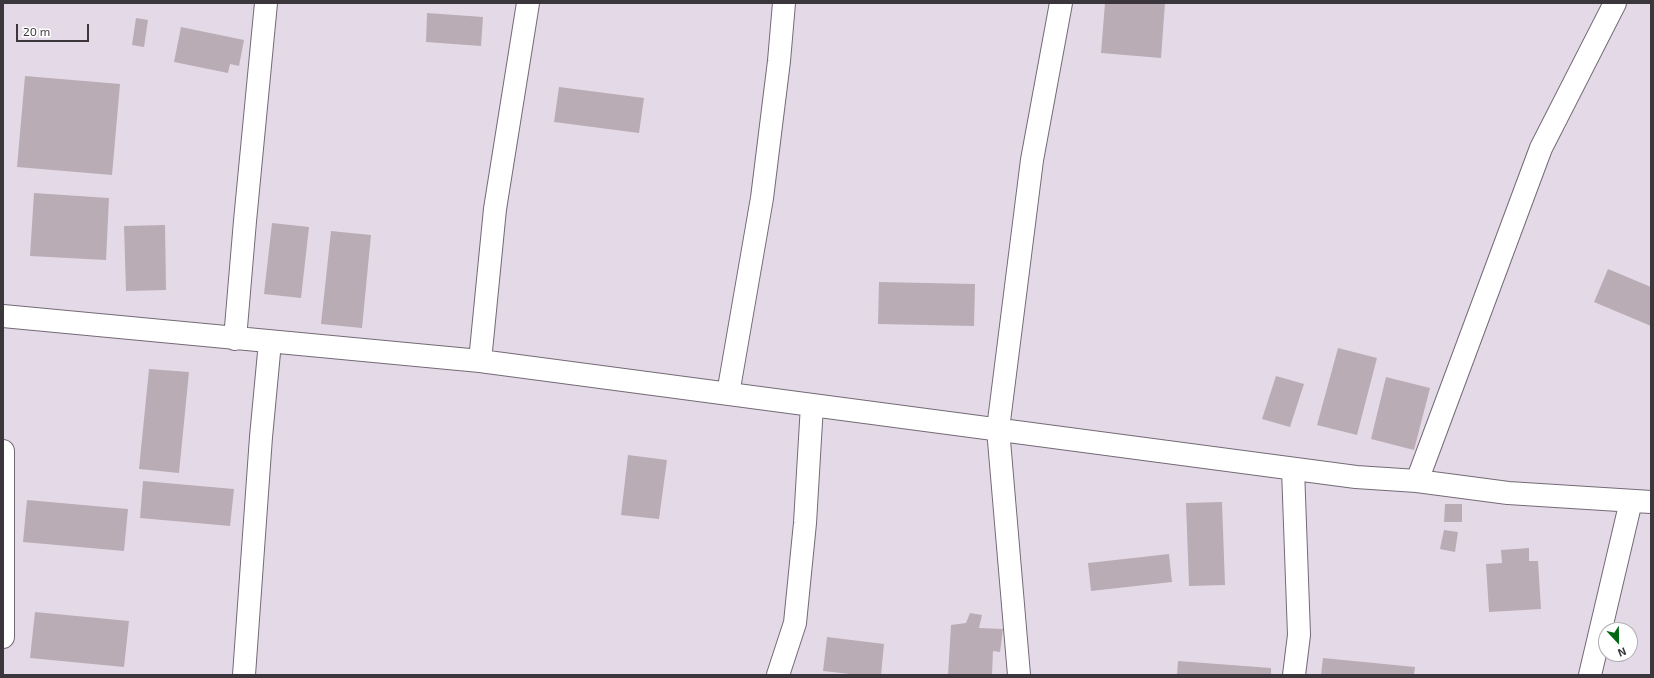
<!DOCTYPE html>
<html>
<head>
<meta charset="utf-8">
<style>
  body { margin:0 }
  #map { position:relative; width:1654px; height:678px; overflow:hidden; background:#e4dae7; font-family:"Exo 2",sans-serif }
  canvas { display:block }
  .frame { position:absolute; inset:0; border:4px solid #3a363b; pointer-events:none }
  .north { position:absolute; left:1598px; top:622px; width:40px; height:40px; box-sizing:border-box; background:#fff; border:1px solid #b0afb1; border-radius:50%; rotate:158deg; font-size:11px; font-weight:700; line-height:16px; text-align:center; color:#3a363b }
  .north::after { content:''; display:block; margin:auto; width:14px; height:18px; background:#026814; clip-path:polygon(50% 0,100% 100%,50% 72%,0 100%) }
  .scale { position:absolute; left:16px; top:24px; width:73px; height:18px; box-sizing:border-box; border:2px solid #3a363b; border-top:0; padding-left:5px; font-size:12px; line-height:14px; white-space:nowrap; color:#3a363b; -webkit-text-stroke:3px #fff; paint-order:stroke }
</style>
</head>
<body>
<div id="map">
<canvas width="1654" height="678"></canvas>
<div class="frame"></div>
<div class="north">N</div>
<div class="scale">20 m</div>
</div>
<script>
const ctx = document.querySelector('canvas').getContext('2d');
ctx.lineJoin = 'round';
function fill(path, color) {
  ctx.fillStyle = color;
  ctx.fill(path, 'evenodd');
}
function poly(rows) {
  const path = new Path2D();
  for (const r of rows) {
    path.moveTo(r[0], r[1]);
    for (let i = 2; i < r.length; i += 2) path.lineTo(r[i], r[i + 1]);
  }
  return path;
}
function trace(path, color, width, dash) {
  ctx.strokeStyle = color;
  ctx.lineWidth = width;
  ctx.lineCap = dash ? 'butt' : 'round';
  ctx.setLineDash(dash || []);
  ctx.stroke(path);
}
fill(poly([
  [1105,3,1165,3,1161,58,1101,53],
  [427,13,483,17,481,46,426,42],
  [136,18,148,20,144,47,132,45],
  [181,27,244,40,239,66,230,64,228,73,174,62],
  [25,76,120,84,112,175,17,167],
  [559,87,644,98,639,133,554,122],
  [34,193,109,198,106,260,30,256],
  [272,223,309,227,301,298,264,294],
  [165,225,166,290,126,291,124,226],
  [331,231,371,235,362,328,321,324],
  [1608,269,1651,287,1651,326,1594,302],
  [879,282,975,284,974,326,878,324],
  [1338,348,1377,358,1357,435,1317,425],
  [149,369,189,372,179,473,139,469],
  [1276,376,1304,384,1290,427,1262,419],
  [1386,377,1430,388,1414,450,1371,439],
  [628,455,667,460,659,519,621,515],
  [143,481,234,489,230,526,140,518],
  [27,500,128,509,124,551,23,542],
  [1222,502,1225,585,1189,586,1186,503],
  [1445,504,1462,504,1462,522,1444,522],
  [1444,530,1458,532,1455,552,1440,549],
  [1529,548,1529,561,1538,561,1541,609,1489,612,1486,564,1502,563,1501,550],
  [1169,554,1172,582,1091,591,1088,563],
  [35,612,129,621,124,667,30,658],
  [970,613,982,615,979,628,1003,629,1000,652,993,651,992,675,948,675,951,625,966,623],
  [827,637,884,644,881,675,859,675,823,671],
  [1323,658,1415,667,1414,675,1321,675],
  [1178,661,1271,668,1271,675,1177,675]
]), '#baacb5');
const minor = poly([
  [3,316,480,361,1356,477,1417,481,1508,493,1651,502],
  [235,339,245,221,266,3],
  [480,361,495,209,528,3],
  [728,394,762,198,779,61,784,3],
  [3,451,3,637],
  [1293,469,1299,635,1294,675],
  [1417,481,1541,148,1615,3],
  [244,675,261,437,270,342],
  [778,675,795,623,805,523,812,405],
  [1019,675,998,429,1032,160,1061,3],
  [1590,675,1631,501]
]);
trace(minor, '#746a76', 24);
trace(minor, '#fff', 22);
</script>
</body>
</html>
